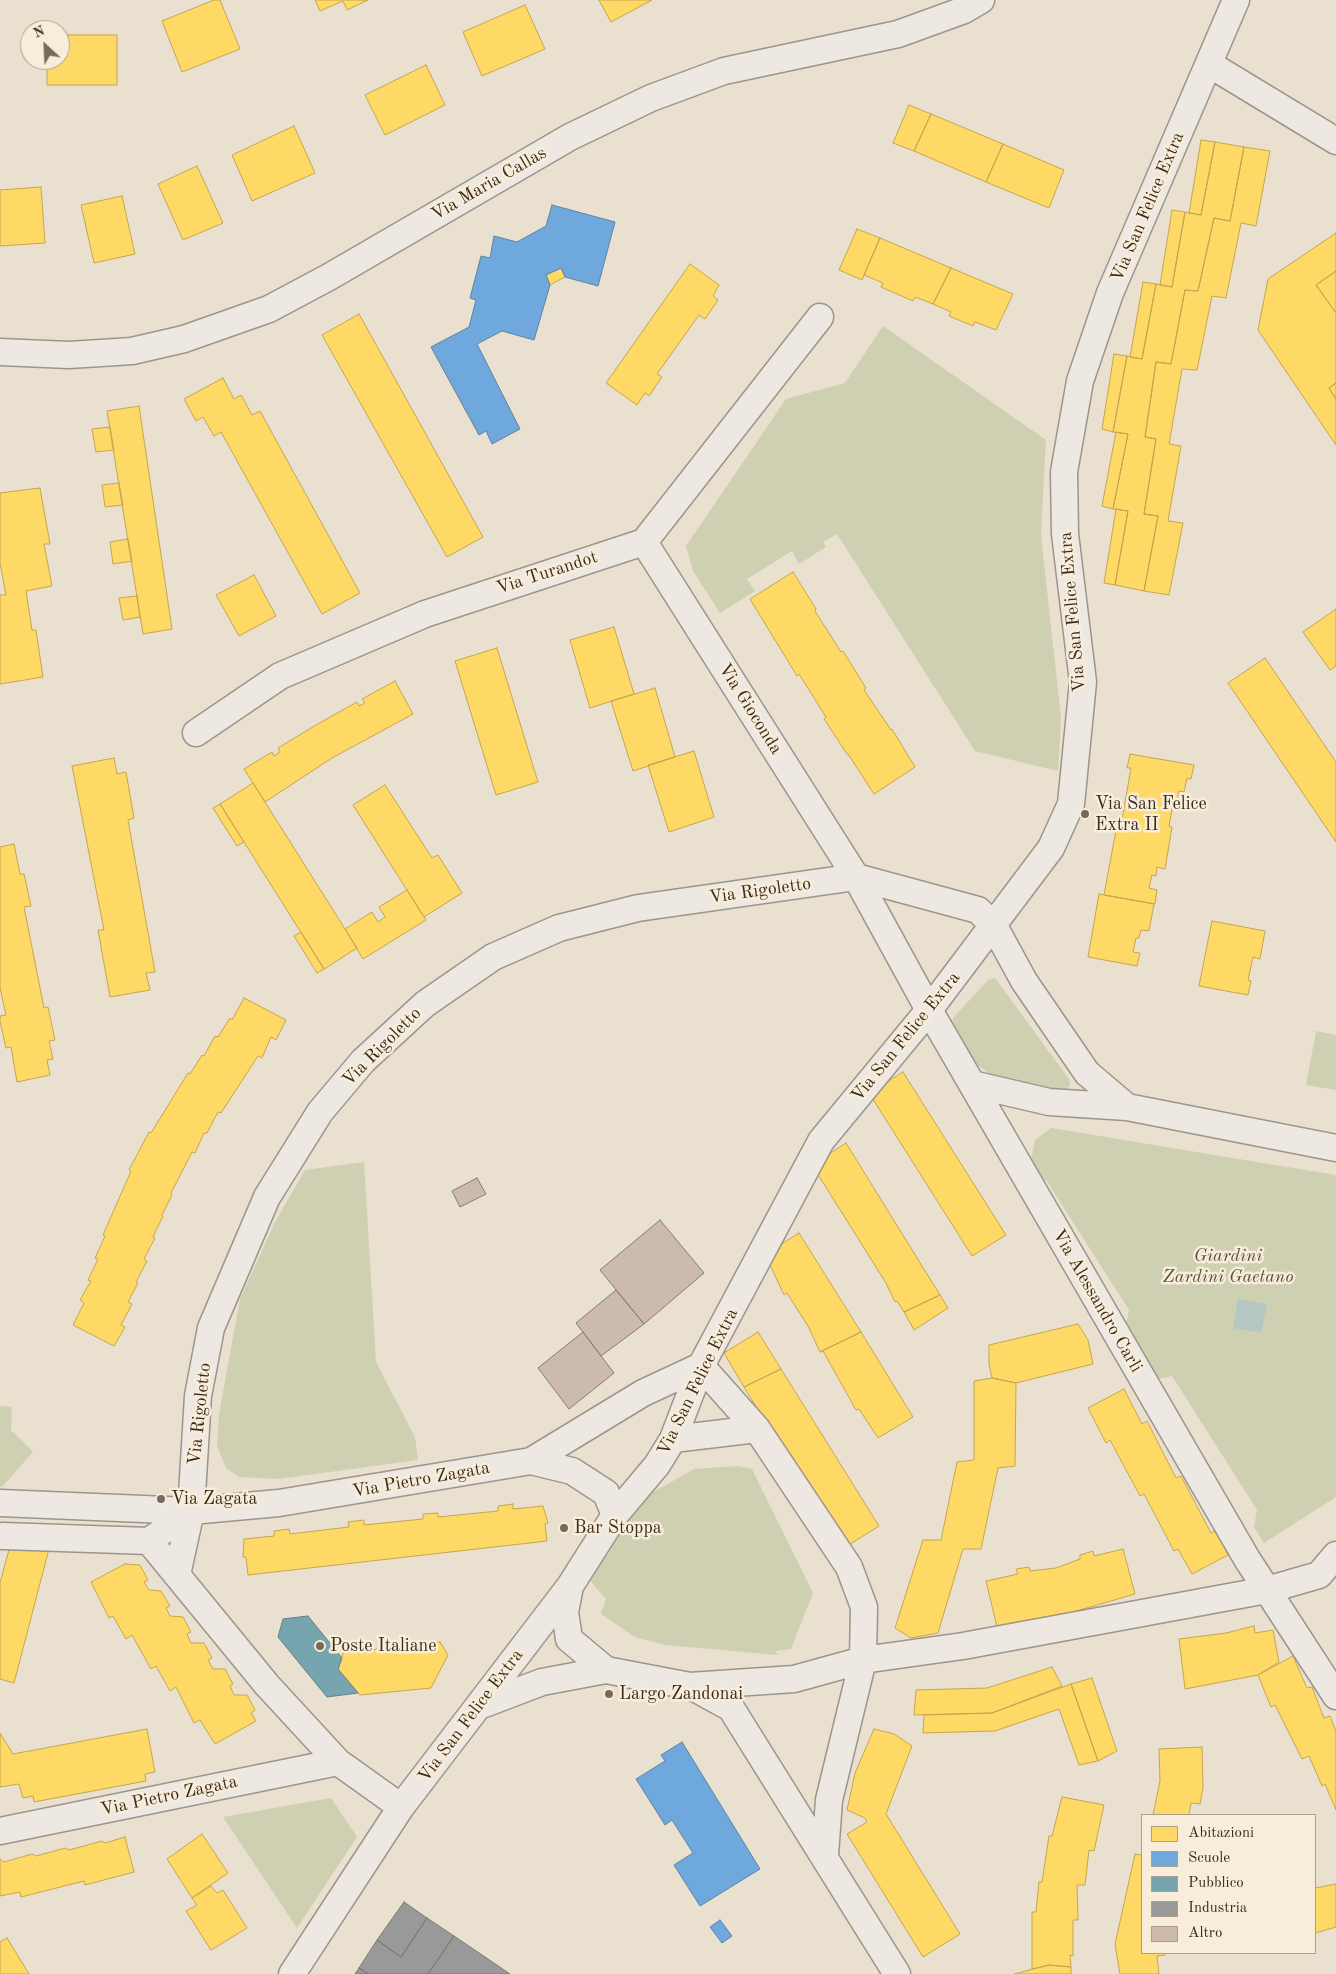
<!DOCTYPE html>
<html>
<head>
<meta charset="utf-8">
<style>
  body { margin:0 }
  #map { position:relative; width:1336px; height:1974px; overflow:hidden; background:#eae0d0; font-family:"Old Standard TT",serif }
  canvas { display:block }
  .legend { position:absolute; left:1141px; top:1814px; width:175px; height:140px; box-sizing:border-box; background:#f8ecda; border:1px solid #ac9f8e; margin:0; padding:6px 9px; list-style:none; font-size:15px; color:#392b1b }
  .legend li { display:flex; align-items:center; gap:10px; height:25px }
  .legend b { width:25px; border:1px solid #ac9f8e }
  .north { position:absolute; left:20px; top:20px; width:50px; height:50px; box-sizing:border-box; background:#f8ecda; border:1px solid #ac9f8e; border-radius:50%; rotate:335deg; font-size:14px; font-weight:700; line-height:20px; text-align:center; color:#392b1b }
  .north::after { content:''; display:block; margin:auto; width:18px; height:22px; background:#776a5a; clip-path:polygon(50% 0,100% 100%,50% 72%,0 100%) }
</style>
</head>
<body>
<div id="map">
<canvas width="1336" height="1974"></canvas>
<ul class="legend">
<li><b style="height:14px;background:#ffd966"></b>Abitazioni</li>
<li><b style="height:14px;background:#6fa8dc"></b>Scuole</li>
<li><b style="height:14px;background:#76a5af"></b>Pubblico</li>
<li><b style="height:14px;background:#999"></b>Industria</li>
<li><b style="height:14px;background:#ccbaac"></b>Altro</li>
</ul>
<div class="north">N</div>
</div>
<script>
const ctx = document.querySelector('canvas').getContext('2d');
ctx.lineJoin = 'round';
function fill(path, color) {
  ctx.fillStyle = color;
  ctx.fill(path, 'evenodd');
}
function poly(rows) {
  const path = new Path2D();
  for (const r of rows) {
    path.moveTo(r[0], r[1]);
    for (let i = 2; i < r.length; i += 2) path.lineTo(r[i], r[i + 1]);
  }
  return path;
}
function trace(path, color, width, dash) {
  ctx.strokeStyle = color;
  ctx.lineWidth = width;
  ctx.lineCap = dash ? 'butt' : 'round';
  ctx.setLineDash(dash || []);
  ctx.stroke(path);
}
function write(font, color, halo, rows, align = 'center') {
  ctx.font = font + ' "Old Standard TT",serif';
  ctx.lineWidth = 5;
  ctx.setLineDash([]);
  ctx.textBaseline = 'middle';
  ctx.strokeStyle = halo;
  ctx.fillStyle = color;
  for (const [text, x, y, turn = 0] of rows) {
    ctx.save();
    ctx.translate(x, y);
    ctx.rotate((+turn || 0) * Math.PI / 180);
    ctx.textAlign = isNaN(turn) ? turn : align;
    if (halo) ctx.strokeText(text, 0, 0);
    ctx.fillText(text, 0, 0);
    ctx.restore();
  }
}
fill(poly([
  [883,326,1046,440,1041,535,1061,717,1058,771,975,751,837,534,823,542,826,547,799,564,792,551,747,579,755,591,720,613,693,571,686,546,786,399,845,383],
  [995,978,1069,1079,1070,1085,1065,1091,1007,1081,990,1074,975,1063,967,1050,952,1024,953,1018,988,980],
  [1316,1031,1336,1035,1336,1090,1306,1085],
  [1051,1128,1336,1175,1336,1497,1264,1543,1254,1527,1257,1510,1172,1376,1153,1380,1123,1337,1129,1310,1046,1180,1037,1179,1031,1160,1035,1140],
  [364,1162,376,1362,415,1437,418,1460,279,1479,239,1477,226,1468,217,1446,219,1414,240,1299,275,1222,305,1170],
  [0,1406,12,1407,11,1430,33,1452,2,1487,0,1487],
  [738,1466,752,1469,813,1593,791,1649,775,1651,778,1655,665,1645,635,1637,601,1614,606,1599,585,1575,648,1495,694,1469],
  [331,1798,357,1837,297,1928,223,1817]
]), '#ced0b1');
fill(poly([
  [1238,1299,1267,1304,1261,1333,1233,1328]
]), '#b5c7c2');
const homes = poly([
  [214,0,220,0,240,49,182,72,162,21,214,0],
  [315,0,368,0,347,10,343,1,320,11,315,0],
  [599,0,652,0,611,22,599,0],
  [525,5,545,49,482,76,463,32,525,5],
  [60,35,117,35,117,85,47,85,47,60,60,60,60,35],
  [426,65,445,105,385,135,365,95,426,65],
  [909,105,931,114,914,151,893,143,909,105],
  [931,114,1003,144,986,182,914,151,931,114],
  [294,126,315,173,252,201,232,155,294,126],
  [1201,140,1215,142,1201,215,1189,213,1201,140],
  [1215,142,1244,147,1230,221,1214,218,1198,291,1185,290,1171,364,1156,362,1145,437,1156,439,1144,514,1158,516,1144,591,1115,585,1128,511,1113,509,1128,434,1113,432,1127,356,1142,359,1156,284,1172,287,1185,212,1201,215,1215,142],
  [1003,144,1064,170,1049,208,986,182,1003,144],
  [1244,147,1270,151,1256,226,1241,223,1226,298,1212,296,1197,370,1182,369,1169,444,1181,446,1168,521,1183,523,1169,595,1144,591,1158,516,1144,514,1156,439,1145,437,1156,362,1171,364,1185,290,1198,291,1214,218,1230,221,1244,147],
  [197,166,223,223,183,240,158,184,197,166],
  [41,187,45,243,0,246,0,190,41,187],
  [122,196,135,254,94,263,81,205,122,196],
  [1172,210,1185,212,1172,287,1160,285,1172,210],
  [857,229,880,238,862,280,839,270,857,229],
  [1336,233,1336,271,1316,285,1336,313,1336,383,1329,388,1336,399,1336,445,1258,330,1268,279,1336,233],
  [880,238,951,268,933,304,915,297,913,301,881,287,883,283,864,275,880,238],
  [690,264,719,285,713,296,718,300,705,319,699,315,657,374,662,377,649,396,645,393,637,405,606,383,690,264],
  [561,268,565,277,550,285,546,275,561,268],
  [951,268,1013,294,996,330,975,322,973,326,949,316,951,312,933,304,951,268],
  [1336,271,1336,313,1316,285,1336,271],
  [1143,282,1156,284,1142,359,1130,357,1143,282],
  [359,314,483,537,447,557,322,335,359,314],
  [1114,354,1127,356,1113,432,1102,429,1114,354],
  [223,378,234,399,241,395,252,415,260,411,360,593,322,614,221,432,214,436,203,417,196,421,184,399,223,378],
  [1336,383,1336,399,1329,388,1336,383],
  [139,406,172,629,143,634,107,411,139,406],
  [110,427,114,450,96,452,92,429,110,427],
  [1116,432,1128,434,1113,509,1102,506,1116,432],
  [119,483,123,505,105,507,102,485,119,483],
  [40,488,50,544,44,544,52,586,26,591,32,630,36,630,43,677,0,684,0,595,6,595,0,563,0,493,40,488],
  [1116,509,1128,511,1115,585,1104,583,1116,509],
  [128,539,132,561,113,564,110,542,128,539],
  [793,572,816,609,815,611,841,652,843,651,866,688,864,690,891,730,892,729,915,767,874,794,848,754,847,754,824,719,826,717,799,674,797,676,750,599,793,572],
  [254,575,276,616,239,636,216,595,254,575],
  [137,596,140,617,123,620,119,598,137,596],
  [1336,609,1336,666,1330,670,1303,632,1336,609],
  [614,627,634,694,590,708,570,640,614,627],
  [497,648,538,782,496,795,455,661,497,648],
  [1265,658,1336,762,1336,842,1228,683,1265,658],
  [395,681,413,714,332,758,265,802,244,769,272,752,274,756,280,752,278,748,316,725,357,702,359,706,365,703,362,699,395,681],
  [655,688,675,757,633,771,611,701,655,688],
  [694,751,714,817,669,832,648,765,694,751],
  [1130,754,1194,765,1191,779,1187,778,1184,792,1179,791,1176,805,1173,804,1169,826,1172,827,1165,869,1157,867,1156,876,1152,875,1149,888,1157,890,1155,904,1104,895,1116,830,1120,831,1131,768,1127,768,1130,754],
  [114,758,117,774,126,772,134,818,128,820,155,972,146,973,150,990,110,997,98,930,104,930,72,766,114,758],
  [253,783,357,948,324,969,220,804,253,783],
  [385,785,432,858,438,855,462,893,424,917,353,805,385,785],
  [220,804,244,842,237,846,213,808,220,804],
  [14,844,20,874,24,874,31,906,24,907,44,1008,48,1007,55,1040,49,1041,53,1059,47,1060,50,1075,17,1082,11,1047,6,1048,0,1021,0,1016,6,1015,0,988,0,847,14,844],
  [407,890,426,920,363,959,345,929,372,912,378,922,385,917,379,907,407,890],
  [1099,894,1154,904,1149,931,1141,930,1139,938,1136,938,1133,952,1140,953,1137,966,1088,957,1099,894],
  [1212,921,1265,931,1260,959,1253,957,1248,980,1251,981,1248,995,1199,986,1212,921],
  [301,932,324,969,317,973,294,936,301,932],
  [244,998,286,1020,276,1040,271,1037,262,1058,258,1056,221,1113,218,1112,207,1133,204,1133,195,1153,192,1152,171,1193,172,1195,162,1215,163,1216,153,1237,155,1238,144,1259,147,1261,136,1282,138,1283,128,1302,132,1304,121,1325,125,1327,114,1346,73,1325,84,1303,80,1300,91,1281,88,1280,98,1259,95,1258,105,1236,103,1235,131,1171,129,1170,149,1132,151,1133,188,1073,190,1074,202,1055,204,1056,215,1036,218,1037,230,1018,232,1020,244,998],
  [903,1072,1006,1235,972,1256,869,1093,903,1072],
  [846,1143,940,1295,904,1312,897,1301,895,1302,886,1283,812,1165,846,1143],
  [799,1233,861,1332,820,1352,808,1326,787,1293,784,1295,765,1254,799,1233],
  [940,1295,948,1308,914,1330,904,1312,940,1295],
  [1078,1324,1088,1340,1093,1364,1016,1383,992,1378,989,1364,989,1345,1078,1324],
  [758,1332,781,1369,744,1387,724,1353,758,1332],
  [861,1332,913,1417,878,1438,859,1409,856,1410,823,1351,820,1352,861,1332],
  [781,1369,879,1526,844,1548,744,1387,781,1369],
  [992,1378,1016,1383,1015,1466,998,1468,981,1549,963,1549,938,1633,911,1638,895,1628,923,1540,941,1540,957,1462,974,1460,974,1381,992,1378],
  [1124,1389,1142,1424,1147,1421,1176,1478,1181,1476,1211,1533,1216,1530,1228,1555,1192,1574,1178,1549,1174,1551,1144,1494,1140,1496,1110,1440,1106,1443,1088,1408,1124,1389],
  [513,1504,513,1509,543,1506,548,1523,545,1524,547,1541,248,1575,246,1557,243,1557,244,1539,274,1536,274,1531,289,1529,290,1534,349,1527,348,1522,364,1520,364,1525,423,1519,423,1514,438,1513,438,1517,498,1511,498,1506,513,1504],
  [12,1539,49,1549,14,1683,0,1679,0,1583,12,1539],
  [1123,1549,1135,1594,1066,1614,997,1627,986,1581,1018,1574,1016,1569,1029,1567,1030,1571,1056,1568,1080,1559,1080,1555,1093,1551,1094,1556,1123,1549],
  [125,1564,140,1565,148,1580,144,1582,149,1590,161,1591,170,1606,166,1608,170,1616,183,1617,191,1632,187,1634,191,1643,204,1643,212,1658,208,1660,213,1669,225,1669,233,1684,230,1686,234,1695,247,1695,255,1710,251,1713,256,1721,215,1744,200,1720,194,1723,176,1687,170,1691,156,1666,151,1669,132,1635,126,1639,113,1616,109,1618,91,1582,125,1564],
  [1254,1626,1255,1633,1273,1630,1279,1662,1258,1675,1185,1689,1179,1639,1226,1633,1254,1626],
  [440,1642,448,1655,431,1688,360,1695,338,1669,343,1653,440,1642],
  [1293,1656,1307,1688,1312,1687,1324,1718,1330,1716,1336,1731,1336,1810,1325,1784,1322,1786,1309,1756,1302,1759,1275,1705,1271,1707,1258,1675,1293,1656],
  [1052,1667,1062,1686,992,1713,914,1715,916,1690,987,1688,1052,1667],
  [1092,1678,1117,1751,1098,1761,1071,1684,1092,1678],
  [1071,1684,1098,1761,1079,1765,1059,1709,995,1731,923,1733,924,1715,992,1713,1071,1684],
  [147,1729,155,1772,145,1774,146,1781,34,1802,33,1796,23,1798,19,1784,0,1787,0,1733,13,1754,147,1729],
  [874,1729,894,1734,912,1746,886,1814,960,1934,923,1957,847,1834,867,1822,865,1818,847,1810,855,1773,874,1729],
  [1202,1747,1203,1788,1200,1804,1191,1803,1189,1815,1153,1815,1160,1781,1159,1749,1202,1747],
  [1062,1797,1104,1805,1094,1851,1089,1850,1085,1885,1077,1885,1078,1920,1073,1920,1073,1956,1070,1955,1071,1967,1049,1965,1032,1969,1032,1912,1036,1912,1039,1882,1042,1882,1049,1836,1052,1836,1062,1797],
  [202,1834,228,1873,192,1898,167,1859,202,1834],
  [125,1837,134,1872,85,1885,84,1881,21,1897,20,1892,0,1896,0,1859,4,1862,32,1854,36,1856,65,1848,69,1850,102,1841,105,1843,125,1837],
  [1135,1854,1142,1855,1142,1953,1165,1953,1165,1955,1157,1956,1159,1974,1120,1974,1115,1944,1135,1854],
  [1336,1884,1336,1927,1315,1933,1315,1888,1336,1884],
  [211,1886,217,1893,223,1890,247,1928,211,1950,186,1911,197,1905,192,1898,211,1886],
  [7,1938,29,1974,0,1974,0,1942,7,1938],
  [1049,1965,1071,1967,1071,1974,1014,1974,1049,1965]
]);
fill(homes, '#ffd966');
trace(homes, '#c4a550', 1);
const schools = poly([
  [552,205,615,222,598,286,565,277,561,268,546,275,550,285,534,340,502,331,477,344,520,429,492,444,486,431,479,435,431,347,469,327,476,300,470,298,481,256,490,258,494,236,517,242,546,226,552,205],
  [682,1742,760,1869,700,1906,674,1865,693,1853,672,1820,665,1825,636,1779,665,1761,661,1755,682,1742],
  [720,1920,732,1936,722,1943,710,1927,720,1920]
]);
fill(schools, '#6fa8dc');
trace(schools, '#5f82a2', 1);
const public = poly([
  [308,1616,342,1658,338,1669,358,1693,327,1697,278,1637,283,1619,308,1616]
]);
fill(public, '#76a5af');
trace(public, '#648083', 1);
const industry = poly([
  [404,1902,427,1918,401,1957,377,1940,404,1902],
  [427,1918,454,1936,428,1974,368,1974,359,1968,377,1940,401,1957,427,1918],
  [454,1936,510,1974,428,1974,454,1936],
  [359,1968,368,1974,355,1974,359,1968]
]);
fill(industry, '#999');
trace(industry, '#7c7873', 1);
const building = poly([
  [477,1178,486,1194,460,1207,452,1191,477,1178],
  [660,1220,704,1273,644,1324,600,1270,660,1220],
  [616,1290,644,1324,601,1356,576,1323,616,1290],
  [583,1332,614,1373,569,1409,538,1368,583,1332]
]);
fill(building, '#ccbaac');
trace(building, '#837c72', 1);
const minor = poly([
  [1209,64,1336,141],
  [0,352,69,355,132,351,184,339,269,309,329,277,570,137,651,98,724,71,898,34,964,10,981,0],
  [644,542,856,877,929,1010,1247,1559,1336,1696],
  [196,733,280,676,425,614,644,542,820,317],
  [972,1084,1049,1102,1127,1107,1336,1148],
  [701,1366,757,1429,849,1567,864,1607,863,1660,829,1800,825,1855],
  [673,1439,757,1429],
  [531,1461,572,1471,606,1493,615,1515],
  [0,1503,191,1511,279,1503,531,1461,643,1393,701,1366],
  [3,1536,149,1541,191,1511],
  [149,1541,267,1685,338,1762,401,1807],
  [177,1575,191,1511,198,1396,211,1328,267,1197,320,1112,363,1061,425,1004,493,957,559,928,638,908,856,877,978,910,994,926,1024,981,1087,1073,1127,1107],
  [570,1586,565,1612,569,1639,606,1670],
  [691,1686,731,1708,897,1974],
  [479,1706,542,1682,606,1670,690,1686,794,1679,863,1660,963,1646,1267,1590,1319,1575,1336,1555],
  [0,1831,338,1762],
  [292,1974,401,1807,570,1586,615,1515,657,1465,673,1439,701,1366,821,1141,929,1010,1051,848,1071,804,1083,682,1065,534,1064,472,1080,381,1110,293,1236,0]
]);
trace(minor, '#9c958a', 29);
trace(minor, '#ede8e1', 26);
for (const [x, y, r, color] of [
  [1085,814,5,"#776a5a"],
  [161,1499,5,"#776a5a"],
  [564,1528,5,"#776a5a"],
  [320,1646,5,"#776a5a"],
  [609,1694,5,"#776a5a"]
]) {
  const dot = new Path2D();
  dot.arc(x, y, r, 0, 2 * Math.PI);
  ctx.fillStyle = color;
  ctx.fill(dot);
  trace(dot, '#f8ecda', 2);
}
write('18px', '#392b1b', '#f8ecda', [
  ["Via Maria Callas",489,184,-30],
  ["Via San Felice Extra",1148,207,-67],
  ["Via Turandot",547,573,-18],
  ["Via San Felice Extra",1073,612,-95],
  ["Via Gioconda",750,709,58],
  ["Via Rigoletto",760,891,-8],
  ["Via San Felice Extra",906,1037,-51],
  ["Via Rigoletto",382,1047,-45],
  ["Via Alessandro Carli",1097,1301,60],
  ["Via San Felice Extra",698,1382,-64],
  ["Via Rigoletto",200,1414,-84],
  ["Via Pietro Zagata",421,1480,-10],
  ["Via San Felice Extra",471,1716,-53],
  ["Via Pietro Zagata",169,1796,-12]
]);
write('18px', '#392b1b', '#f8ecda', [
  ["Via San Felice",1095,804],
  ["Extra II",1095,825],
  ["Via Zagata",171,1499],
  ["Bar Stoppa",574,1528],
  ["Poste Italiane",330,1646],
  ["Largo Zandonai",619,1694]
], 'left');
write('italic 18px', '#58513a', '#f8ecda', [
  ["Giardini",1228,1256],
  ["Zardini Gaetano",1228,1277]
]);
</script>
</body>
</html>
